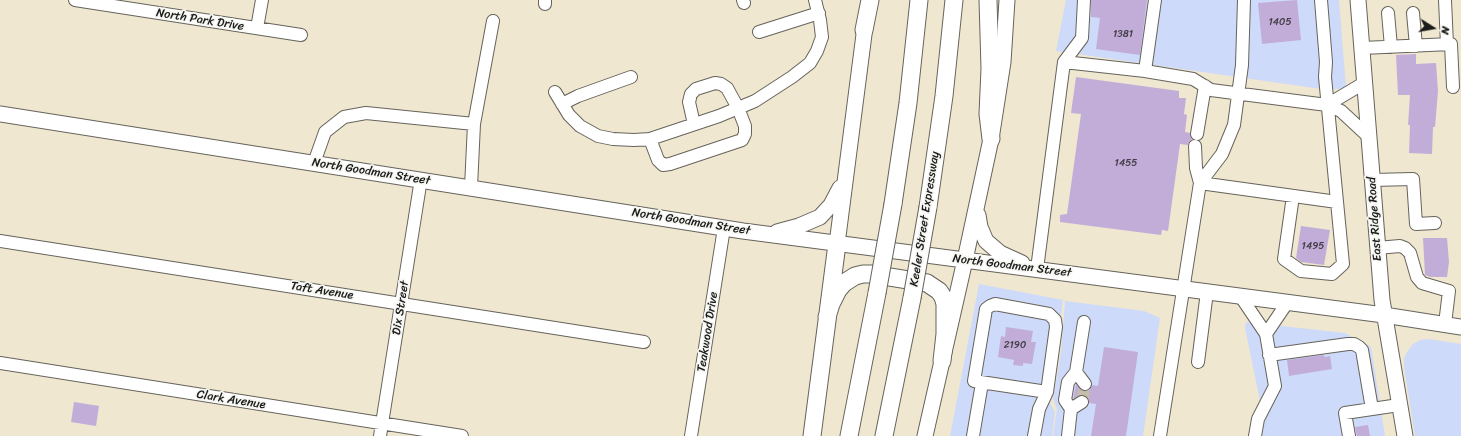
<!DOCTYPE html>
<html>
<head>
<meta charset="utf-8">
<style>
  body { margin:0 }
  #map { position:relative; width:1461px; height:436px; overflow:hidden; background:#efe7d0; font-family:Sriracha,sans-serif }
  canvas { display:block }
  .north { position:absolute; left:1413px; top:8px; width:40px; height:40px; -webkit-text-stroke:3px #f6f6f2; paint-order:stroke; rotate:101deg; font-size:11px; font-weight:700; line-height:16px; text-align:center; color:#1c1c1c }
  .north::after { content:''; display:block; margin:auto; width:14px; height:18px; background:#1c1c1c; clip-path:polygon(50% 0,100% 100%,50% 72%,0 100%) }
</style>
</head>
<body>
<div id="map">
<canvas width="1461" height="436"></canvas>
<div class="north">N</div>
</div>
<script>
const ctx = document.querySelector('canvas').getContext('2d');
ctx.lineJoin = 'round';
function fill(path, color) {
  ctx.fillStyle = color;
  ctx.fill(path, 'evenodd');
}
function poly(rows) {
  const path = new Path2D();
  for (const r of rows) {
    path.moveTo(r[0], r[1]);
    for (let i = 2; i < r.length; i += 2) path.lineTo(r[i], r[i + 1]);
  }
  return path;
}
function trace(path, color, width, dash) {
  ctx.strokeStyle = color;
  ctx.lineWidth = width;
  ctx.lineCap = dash ? 'butt' : 'round';
  ctx.setLineDash(dash || []);
  ctx.stroke(path);
}
function write(font, color, halo, rows, align = 'center') {
  ctx.font = font + ' Sriracha,sans-serif';
  ctx.lineWidth = 3.5;
  ctx.setLineDash([]);
  ctx.textBaseline = 'middle';
  ctx.strokeStyle = halo;
  ctx.fillStyle = color;
  for (const [text, x, y, turn = 0] of rows) {
    ctx.save();
    ctx.translate(x, y);
    ctx.rotate((+turn || 0) * Math.PI / 180);
    ctx.textAlign = isNaN(turn) ? turn : align;
    if (halo) ctx.strokeText(text, 0, 0);
    ctx.fillText(text, 0, 0);
    ctx.restore();
  }
}
fill(poly([
  [1066,0,1339,0,1346,88,1328,90,1056,51],
  [979,284,1063,300,1050,403,1055,412,1052,436,950,436],
  [1065,301,1144,311,1160,318,1143,436,1053,436,1057,409,1053,399,1061,352],
  [1246,322,1345,333,1371,347,1385,436,1251,436,1260,401,1245,328],
  [1429,339,1461,344,1461,436,1415,436,1404,367,1404,358,1407,352,1413,344,1420,340]
]), '#cedafa');
fill(poly([
  [1091,0,1147,0,1140,55,1096,49,1100,18,1091,17],
  [1297,0,1301,40,1262,44,1258,3],
  [1416,54,1416,64,1436,63,1438,91,1435,127,1433,127,1432,154,1409,153,1410,125,1408,125,1410,95,1398,95,1396,55],
  [1076,77,1179,91,1179,98,1186,98,1184,114,1187,115,1185,132,1190,133,1192,139,1189,142,1188,145,1180,144,1168,231,1162,230,1161,235,1060,222,1060,215,1067,214,1081,114,1071,113],
  [1301,226,1330,230,1324,265,1301,262,1296,258],
  [1423,238,1447,238,1449,262,1447,277,1430,277,1425,275],
  [1006,327,1033,331,1031,342,1036,342,1032,364,1023,363,1023,366,1013,365,1014,360,998,357,1001,336,1005,337],
  [1104,347,1138,352,1126,436,1091,436,1096,404,1089,403,1088,398,1085,395,1081,395,1073,399,1076,384,1082,391,1086,391,1090,390,1092,385,1098,386],
  [1323,355,1325,357,1330,356,1332,369,1289,376,1287,360],
  [74,402,99,406,96,426,71,422],
  [1368,425,1370,436,1357,436,1355,427]
]), '#c2add9');
trace(poly([
  [1082,402,1085,384]
]), '#c5beac', 12, [12, 6]);
const minor = poly([
  [75,0,301,35],
  [743,0,744,3],
  [1445,0,1447,45],
  [545,4,545,0],
  [1388,13,1391,47],
  [1413,13,1416,46],
  [257,28,262,0],
  [759,32,819,13],
  [1362,48,1451,44,1453,87],
  [1064,62,1145,71,1193,79,1211,90,1327,105,1341,111,1369,137],
  [1145,71,1155,0],
  [555,92,569,115,580,126,598,136,613,139,634,140,650,139,719,116,755,101,792,77,810,63,817,51,822,37,820,20,815,0],
  [562,104,578,96,631,77],
  [1327,105,1364,83],
  [1197,134,1205,86],
  [650,139,658,160,663,165,670,164,742,140,745,134,745,126,738,108,727,88,721,84,715,83,696,89,691,94,689,102,694,124],
  [1195,146,1196,168,1200,183,1337,202],
  [314,163,325,132,344,117,366,113,474,124,493,21],
  [1372,180,1413,179,1416,224,1435,223],
  [471,187,474,124],
  [1293,196,1284,259,1301,271,1332,274,1343,264,1325,77,1326,62,1321,0],
  [0,241,644,342],
  [1377,248,1400,246,1405,248,1410,253,1417,277,1422,283,1449,291,1445,324],
  [1037,269,1064,62,1082,38,1084,0],
  [1241,297,1266,334,1275,386,1258,419,1255,436],
  [1266,334,1287,303],
  [1269,355,1348,344,1354,344,1359,347,1362,350,1372,409],
  [1198,362,1207,292],
  [0,363,462,436],
  [1076,372,1085,384],
  [1071,409,1082,402],
  [380,436,421,179],
  [691,436,724,228],
  [973,436,982,383],
  [1034,436,1039,409,1047,392,1056,327,1055,320,1049,314,995,304,990,306,986,309,974,381,1047,392],
  [1068,436,1071,409,1065,400,1068,382,1076,372,1084,322],
  [1160,436,1200,183,1222,154,1234,125,1242,65,1244,0],
  [1349,436,1345,413,1399,405]
]);
const major = poly([
  [1358,0,1382,300,1405,436],
  [0,114,743,231,1384,315,1461,327],
  [978,215,980,227,986,241,1000,253,1022,263],
  [777,232,799,226,820,217,831,205,840,188],
  [837,244,866,19],
  [925,436,965,260,991,139,1003,62,1007,0]
]);
const highway = poly([
  [988,0,990,69,988,114,991,139],
  [864,30,870,0],
  [893,204,908,103,919,0],
  [928,207,944,96,954,0],
  [827,317,831,304,838,290,844,283,855,276,863,274,871,274,927,283,939,291,943,297,945,304,945,334,942,361],
  [812,436,837,244],
  [849,436,877,293],
  [884,436,912,298]
]);
trace(minor, '#66635b', 14);
trace(major, '#66635b', 17);
trace(highway, '#66635b', 19);
trace(minor, '#fff', 12);
trace(major, '#fff', 15);
trace(highway, '#fff', 17);
const highwayBridge = poly([
  [877,293,893,204],
  [912,298,928,207]
]);
trace(highwayBridge, '#66635b', 19, []);
trace(highwayBridge, '#fff', 17);
write('10px', '#46404b', null, [
  ["1405",1280,22],
  ["1381",1123,34],
  ["1455",1126,163],
  ["1495",1313,246],
  ["2190",1015,345]
]);
write('12px', '#1c1c1c', '#f6f6f2', [
  ["North Park Drive",200,20,9],
  ["North Goodman Street",371,172,9],
  ["Keeler Street Expressway",925,219,-81],
  ["East Ridge Road",1375,219,-94],
  ["North Goodman Street",691,222,9],
  ["North Goodman Street",1012,266,7],
  ["Taft Avenue",322,291,9],
  ["Dix Street",401,308,-81],
  ["Teakwood Drive",708,332,-81],
  ["Clark Avenue",231,400,9]
]);
</script>
</body>
</html>
